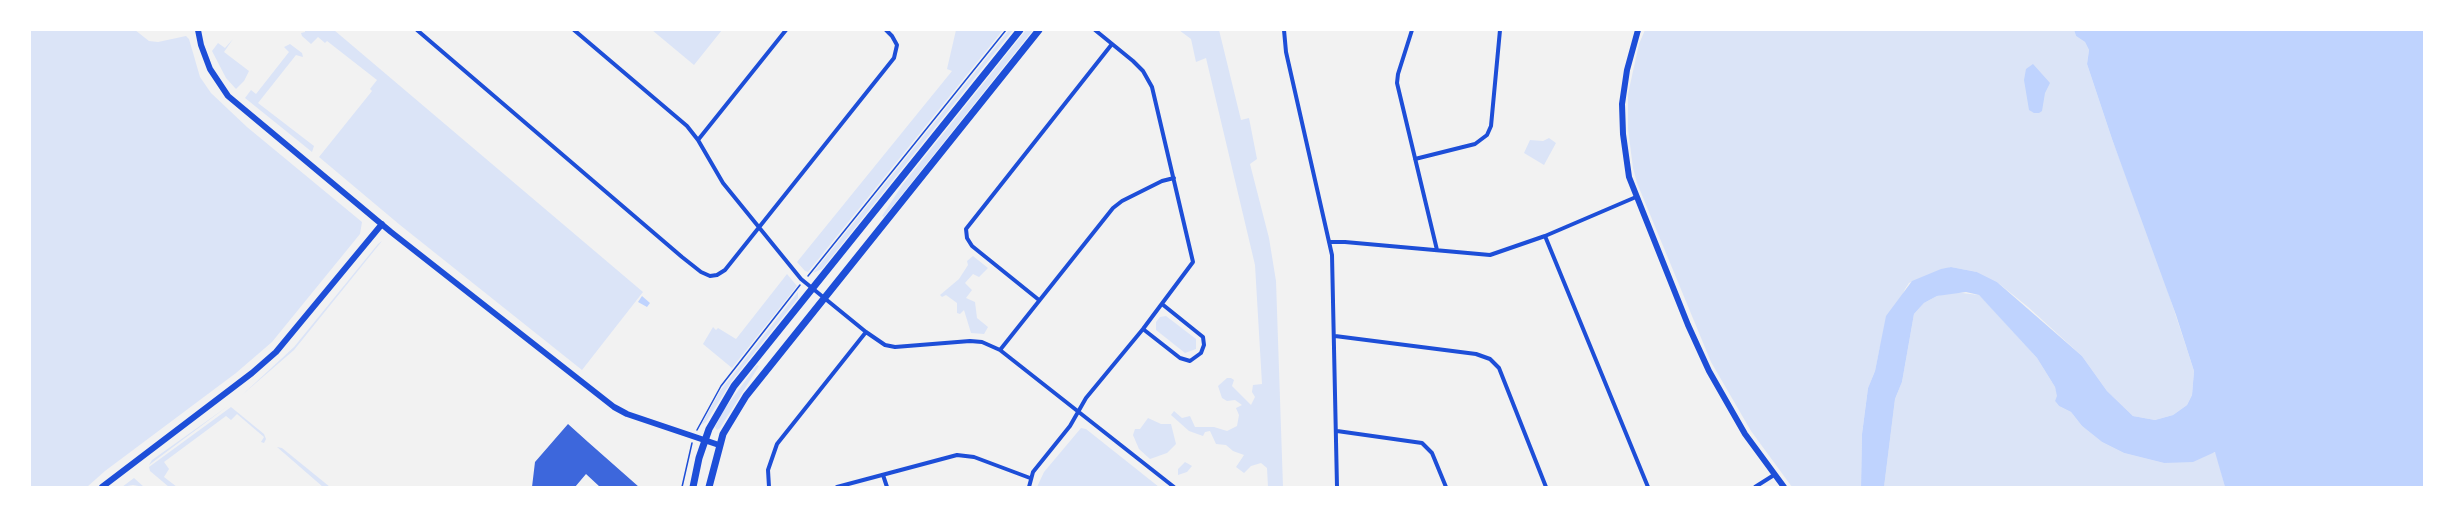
<!DOCTYPE html>
<html>
<head>
<meta charset="utf-8">
<style>
  body { margin:0 }
  #map { position:relative; width:2454px; height:517px; overflow:hidden; background:#f2f2f2; font-family:"Sofia Sans Condensed",sans-serif }
  canvas { display:block }
  .frame { position:absolute; inset:0; border:31px solid #fff; pointer-events:none }
</style>
</head>
<body>
<div id="map">
<canvas width="2454" height="517"></canvas>
<div class="frame"></div>
</div>
<script>
const ctx = document.querySelector('canvas').getContext('2d');
ctx.lineJoin = 'round';
function fill(path, color) {
  ctx.fillStyle = color;
  ctx.fill(path, 'evenodd');
}
function poly(rows) {
  const path = new Path2D();
  for (const r of rows) {
    path.moveTo(r[0], r[1]);
    for (let i = 2; i < r.length; i += 2) path.lineTo(r[i], r[i + 1]);
  }
  return path;
}
function trace(path, color, width, dash) {
  ctx.strokeStyle = color;
  ctx.lineWidth = width;
  ctx.lineCap = dash ? 'butt' : 'round';
  ctx.setLineDash(dash || []);
  ctx.stroke(path);
}
fill(poly([
  [30,30,135,30,149,41,158,42,186,36,189,39,200,77,211,93,247,127,362,222,360,234,272,342,236,373,105,471,87,487,30,486],
  [305,30,334,30,643,292,582,370,400,225,319,157,372,91,370,89,377,80,327,41,325,43,318,37,311,44,302,36,301,33,305,32],
  [652,30,722,30,694,65],
  [956,30,1003,30,808,272,805,271,797,262,952,71,947,69],
  [1009,30,1013,30,822,269,813,273],
  [1026,30,1033,30,884,217,882,216,903,184],
  [1179,30,1219,30,1241,120,1249,118,1257,159,1250,164,1269,238,1276,281,1283,487,1268,487,1267,468,1261,463,1251,466,1244,473,1236,467,1244,455,1233,451,1226,445,1216,444,1210,431,1205,432,1203,436,1189,431,1171,415,1174,411,1182,418,1190,416,1195,427,1214,427,1227,431,1237,426,1239,415,1236,408,1242,405,1235,400,1227,401,1222,398,1218,386,1227,378,1231,378,1234,380,1232,386,1251,405,1255,397,1252,392,1253,385,1262,384,1255,265,1206,58,1196,62,1191,39],
  [1645,30,2074,30,2076,36,2085,42,2089,50,2087,64,2112,139,2155,252,2194,371,2192,395,2187,405,2173,415,2155,420,2133,416,2107,391,2082,356,2028,307,1997,282,1977,272,1951,267,1909,283,1905,289,1880,347,1875,371,1868,388,1862,434,1861,487,1792,487,1751,431,1711,362,1637,183,1633,168,1628,129,1628,94,1639,44],
  [233,39,224,52,249,71,244,81,236,89,226,78,212,51,218,43,225,48],
  [290,44,302,53,303,57,296,55,258,103,314,146,312,152,245,98,251,90,256,94,289,52,284,47],
  [1549,138,1556,143,1544,165,1524,153,1530,140,1543,141],
  [382,241,294,350,242,395,294,347,378,244],
  [973,256,988,268,979,277,973,274,965,283,972,290,966,298,975,302,977,318,988,327,984,334,971,333,964,310,960,314,957,313,957,303,946,295,942,297,940,295,959,279,968,265,967,261],
  [787,274,797,286,732,368,703,344,713,327,716,330,718,328,736,339],
  [798,292,798,298,731,382,706,422,701,425,720,391],
  [1953,292,1979,295,1989,305,2037,358,2055,387,2058,396,2055,401,2059,406,2071,412,2082,426,2102,442,2124,453,2164,463,2216,452,2225,487,1884,487,1895,399,1902,382,1914,314,1924,303,1937,296],
  [1166,316,1196,339,1196,349,1185,353,1156,330,1156,322,1160,317],
  [757,365,759,366,720,428,717,430,715,427,723,411],
  [228,406,189,435,149,465,152,460],
  [231,407,264,434,266,439,264,443,261,442,264,437,237,414,231,420,226,416,164,462,169,469,164,477,177,487,169,487,150,471,149,467],
  [1148,418,1161,424,1171,424,1176,444,1167,453,1150,459,1139,449,1133,435,1135,429,1140,429],
  [1081,428,1086,429,1159,487,1037,487,1044,472],
  [277,447,282,448,330,487,323,487],
  [1185,462,1192,466,1187,472,1178,475,1178,469],
  [134,478,144,487,133,485,122,487]
]), '#dbe4f7');
fill(poly([
  [2074,30,2424,30,2424,487,2225,487,2215,452,2193,462,2164,463,2124,453,2102,442,2082,426,2071,412,2059,406,2055,401,2057,396,2055,387,2037,358,1979,295,1966,292,1937,296,1924,303,1914,314,1902,382,1895,399,1884,487,1861,487,1862,434,1868,388,1875,371,1886,316,1912,281,1941,269,1951,267,1977,272,1997,282,2082,356,2107,391,2133,416,2155,420,2173,415,2187,405,2192,395,2194,371,2176,315,2112,139,2087,64,2089,50,2085,42,2076,36],
  [2033,64,2050,83,2045,93,2042,111,2039,113,2034,113,2029,110,2024,80,2026,69],
  [642,296,650,303,647,307,638,302]
]), '#bfd3fe');
fill(poly([
  [568,424,588,442,639,487,600,487,586,474,575,487,532,487,535,462]
]), '#3d67dc');
trace(poly([
  [808,276,1006,30],
  [697,430,721,386,800,285],
  [682,487,692,443]
]), '#1d4ed8', 1.5);
trace(poly([
  [417,30,682,257,701,272,710,276,717,275,725,270,894,58,897,45,892,36,886,30],
  [574,30,687,126,698,140,723,183,801,279,866,332,885,345,895,347,970,341,982,342,1000,350,1174,487],
  [1284,30,1286,52,1332,255,1337,487],
  [1412,30,1398,74,1397,83,1437,250],
  [698,140,786,30],
  [1415,159,1475,144,1487,135,1491,126,1500,30],
  [1545,236,1648,487],
  [1330,242,1345,242,1490,255,1545,236,1636,197],
  [1039,300,972,246,967,238,966,229,1112,44],
  [1143,329,1180,358,1190,361,1201,353,1204,345,1203,337,1162,304],
  [1335,336,1476,354,1490,359,1499,368,1546,487],
  [1000,350,1113,208,1122,201,1162,181,1174,178],
  [1337,431,1422,443,1432,453,1446,487],
  [883,475,887,487],
  [769,487,768,470,777,444,866,332],
  [837,487,957,455,974,457,1030,478],
  [1029,487,1033,472,1070,426,1086,398,1143,329,1193,262,1152,87,1143,71,1133,61,1095,30],
  [1755,487,1774,475]
]), '#1d4ed8', 4);
trace(poly([
  [198,30,201,45,210,69,228,96,391,232,614,407,627,414,719,445],
  [1638,30,1627,70,1622,104,1623,134,1629,177,1688,325,1709,371,1745,434,1784,487],
  [102,487,252,373,276,352,382,224]
]), '#1d4ed8', 6);
trace(poly([
  [693,487,699,458,709,429,734,386,1020,30],
  [709,487,723,434,746,396,1039,30]
]), '#1d4ed8', 7);
</script>
</body>
</html>
